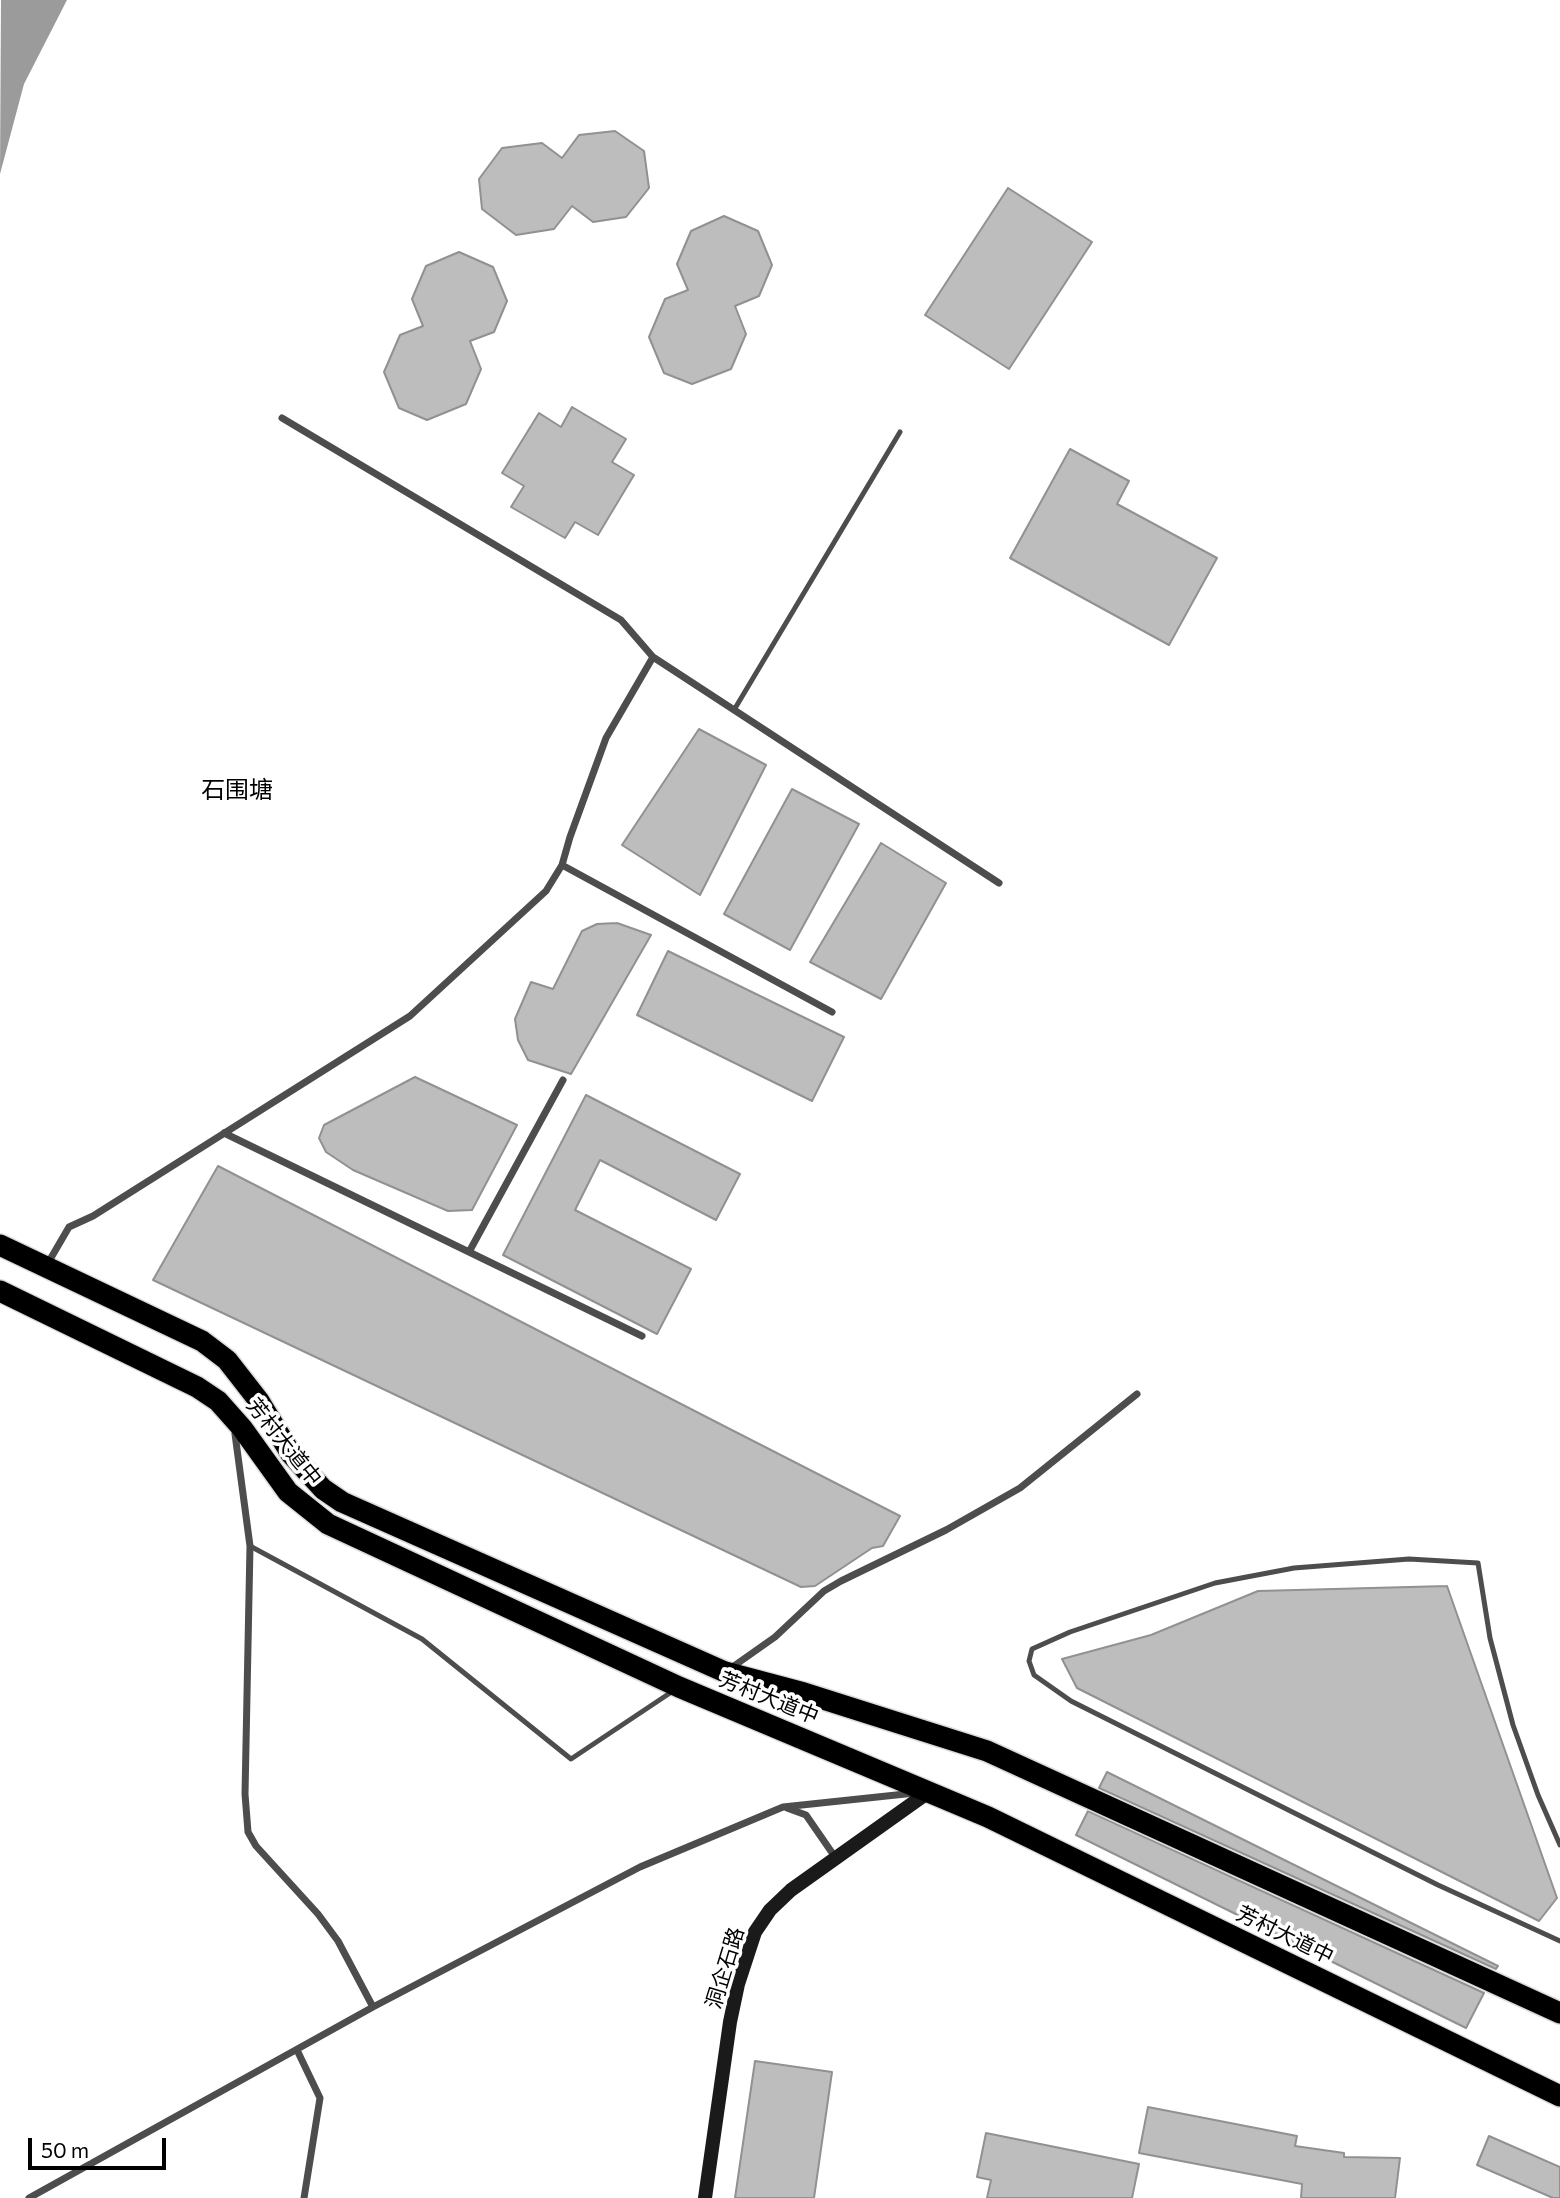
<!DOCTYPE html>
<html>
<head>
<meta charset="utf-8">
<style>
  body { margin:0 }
  #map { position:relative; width:1560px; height:2198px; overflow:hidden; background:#fff; font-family:Commissioner,sans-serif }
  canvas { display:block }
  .scale { position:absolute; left:28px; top:2138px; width:138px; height:32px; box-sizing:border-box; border:4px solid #000; border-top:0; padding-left:9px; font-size:21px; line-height:24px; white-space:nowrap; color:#000; -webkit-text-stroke:5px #fff; paint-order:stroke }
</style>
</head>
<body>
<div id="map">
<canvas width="1560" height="2198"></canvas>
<div class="scale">50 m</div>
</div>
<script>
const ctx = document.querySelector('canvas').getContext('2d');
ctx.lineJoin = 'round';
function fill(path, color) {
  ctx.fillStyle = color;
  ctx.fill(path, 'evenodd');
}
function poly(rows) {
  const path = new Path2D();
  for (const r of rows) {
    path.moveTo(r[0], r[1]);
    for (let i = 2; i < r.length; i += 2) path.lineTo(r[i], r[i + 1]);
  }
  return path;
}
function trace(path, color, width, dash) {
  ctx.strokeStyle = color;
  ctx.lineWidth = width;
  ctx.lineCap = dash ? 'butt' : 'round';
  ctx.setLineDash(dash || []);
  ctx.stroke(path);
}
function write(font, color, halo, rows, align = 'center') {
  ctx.font = font + ' Commissioner,"Noto Sans SC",sans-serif';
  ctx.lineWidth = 7;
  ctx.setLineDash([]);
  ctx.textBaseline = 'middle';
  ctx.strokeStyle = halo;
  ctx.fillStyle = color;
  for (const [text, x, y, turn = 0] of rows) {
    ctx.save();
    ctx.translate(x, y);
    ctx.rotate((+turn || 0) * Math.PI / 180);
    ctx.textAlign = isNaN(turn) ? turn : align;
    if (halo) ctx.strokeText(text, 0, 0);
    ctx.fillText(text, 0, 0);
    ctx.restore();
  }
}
fill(poly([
  [1,0,67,0,24,84,0,174]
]), '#9b9b9b');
const building = poly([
  [615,131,644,151,649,188,626,217,593,222,572,206,554,229,516,235,482,209,479,179,502,148,542,143,562,158,579,135,615,131],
  [1008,188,1092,242,1009,369,925,315,1008,188],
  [724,216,758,231,772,265,759,296,735,306,746,334,731,369,692,384,664,373,649,337,665,299,688,290,677,264,691,231,724,216],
  [459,252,493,267,507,301,494,332,470,341,481,369,466,404,427,420,399,408,384,372,400,335,423,326,412,299,426,266,459,252],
  [572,407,626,439,612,462,634,475,598,535,575,522,565,538,511,507,524,486,502,473,539,413,561,427,572,407],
  [1070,449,1129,481,1117,504,1217,558,1169,645,1010,558,1070,449],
  [699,729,766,765,700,895,622,845,699,729],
  [792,789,859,824,790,950,724,914,792,789],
  [881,843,946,883,881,999,810,962,881,843],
  [617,923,651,935,571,1074,528,1060,518,1040,515,1019,531,982,553,989,582,931,597,924,617,923],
  [668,951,844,1037,812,1101,637,1015,668,951],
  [415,1077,517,1125,472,1210,448,1211,353,1170,326,1152,319,1138,324,1125,415,1077],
  [586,1095,740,1174,716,1220,600,1160,575,1210,691,1269,657,1334,503,1255,586,1095],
  [218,1166,722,1425,900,1516,883,1546,872,1548,815,1586,801,1587,153,1280,218,1166],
  [1447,1586,1557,1898,1539,1921,1077,1688,1062,1659,1151,1635,1258,1591,1447,1586],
  [1107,1772,1498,1966,1496,1969,1099,1788,1107,1772],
  [1088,1811,1484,1993,1466,2028,1076,1835,1088,1811],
  [755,2061,832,2072,814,2198,735,2198,755,2061],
  [1148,2107,1297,2136,1295,2146,1344,2153,1344,2157,1400,2158,1395,2198,1301,2198,1302,2184,1139,2153,1148,2107],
  [986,2133,1139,2164,1132,2198,987,2198,991,2180,977,2177,986,2133],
  [1489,2136,1560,2167,1560,2198,1553,2198,1477,2165,1489,2136]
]);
fill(building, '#bdbdbd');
trace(building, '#919191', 2);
const highway = poly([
  [0,1245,202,1341,227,1360,259,1401,291,1454,323,1489,342,1502,725,1672,804,1693,987,1751,1560,2013],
  [0,1291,197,1387,218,1401,242,1428,288,1492,328,1524,679,1687,988,1817,1560,2096]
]);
trace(highway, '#dbdbdb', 24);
trace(poly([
  [734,710,900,432],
  [250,1546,422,1639,571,1759,673,1691],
  [1560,1845,1538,1795,1513,1725,1490,1638,1478,1563,1409,1559,1294,1568,1215,1583,1070,1632,1032,1649,1029,1661,1034,1675,1071,1701,1438,1885,1560,1941]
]), '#4d4d4d', 5);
trace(poly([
  [282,418,621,620,653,657,999,883],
  [562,865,832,1012],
  [224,1133,642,1336],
  [469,1252,563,1080],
  [48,1263,69,1227,93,1216,410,1016,546,891,562,865,570,837,606,738,653,657],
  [235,1434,250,1546,245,1794,248,1832,256,1846,318,1914,338,1941,373,2007],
  [731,1668,775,1637,824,1591,841,1581,946,1530,1020,1488,1137,1394],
  [787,1808,806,1815,835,1857],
  [297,2050,320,2098,304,2198],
  [29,2198,373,2007,640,1867,783,1807,915,1793]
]), '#4d4d4d', 7);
trace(poly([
  [705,2198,730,2022,738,1984,755,1932,770,1910,791,1890,930,1791]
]), '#1a1a1a', 14);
trace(highway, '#000', 21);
write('21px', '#000', '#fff', [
  ["芳村大道中",284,1442,51],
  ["芳村大道中",769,1698,22],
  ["芳村大道中",1285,1935,26],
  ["洞企石路",725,1968,-73]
]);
write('24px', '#000', '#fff', [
  ["石围塘",237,790]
]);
</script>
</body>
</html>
